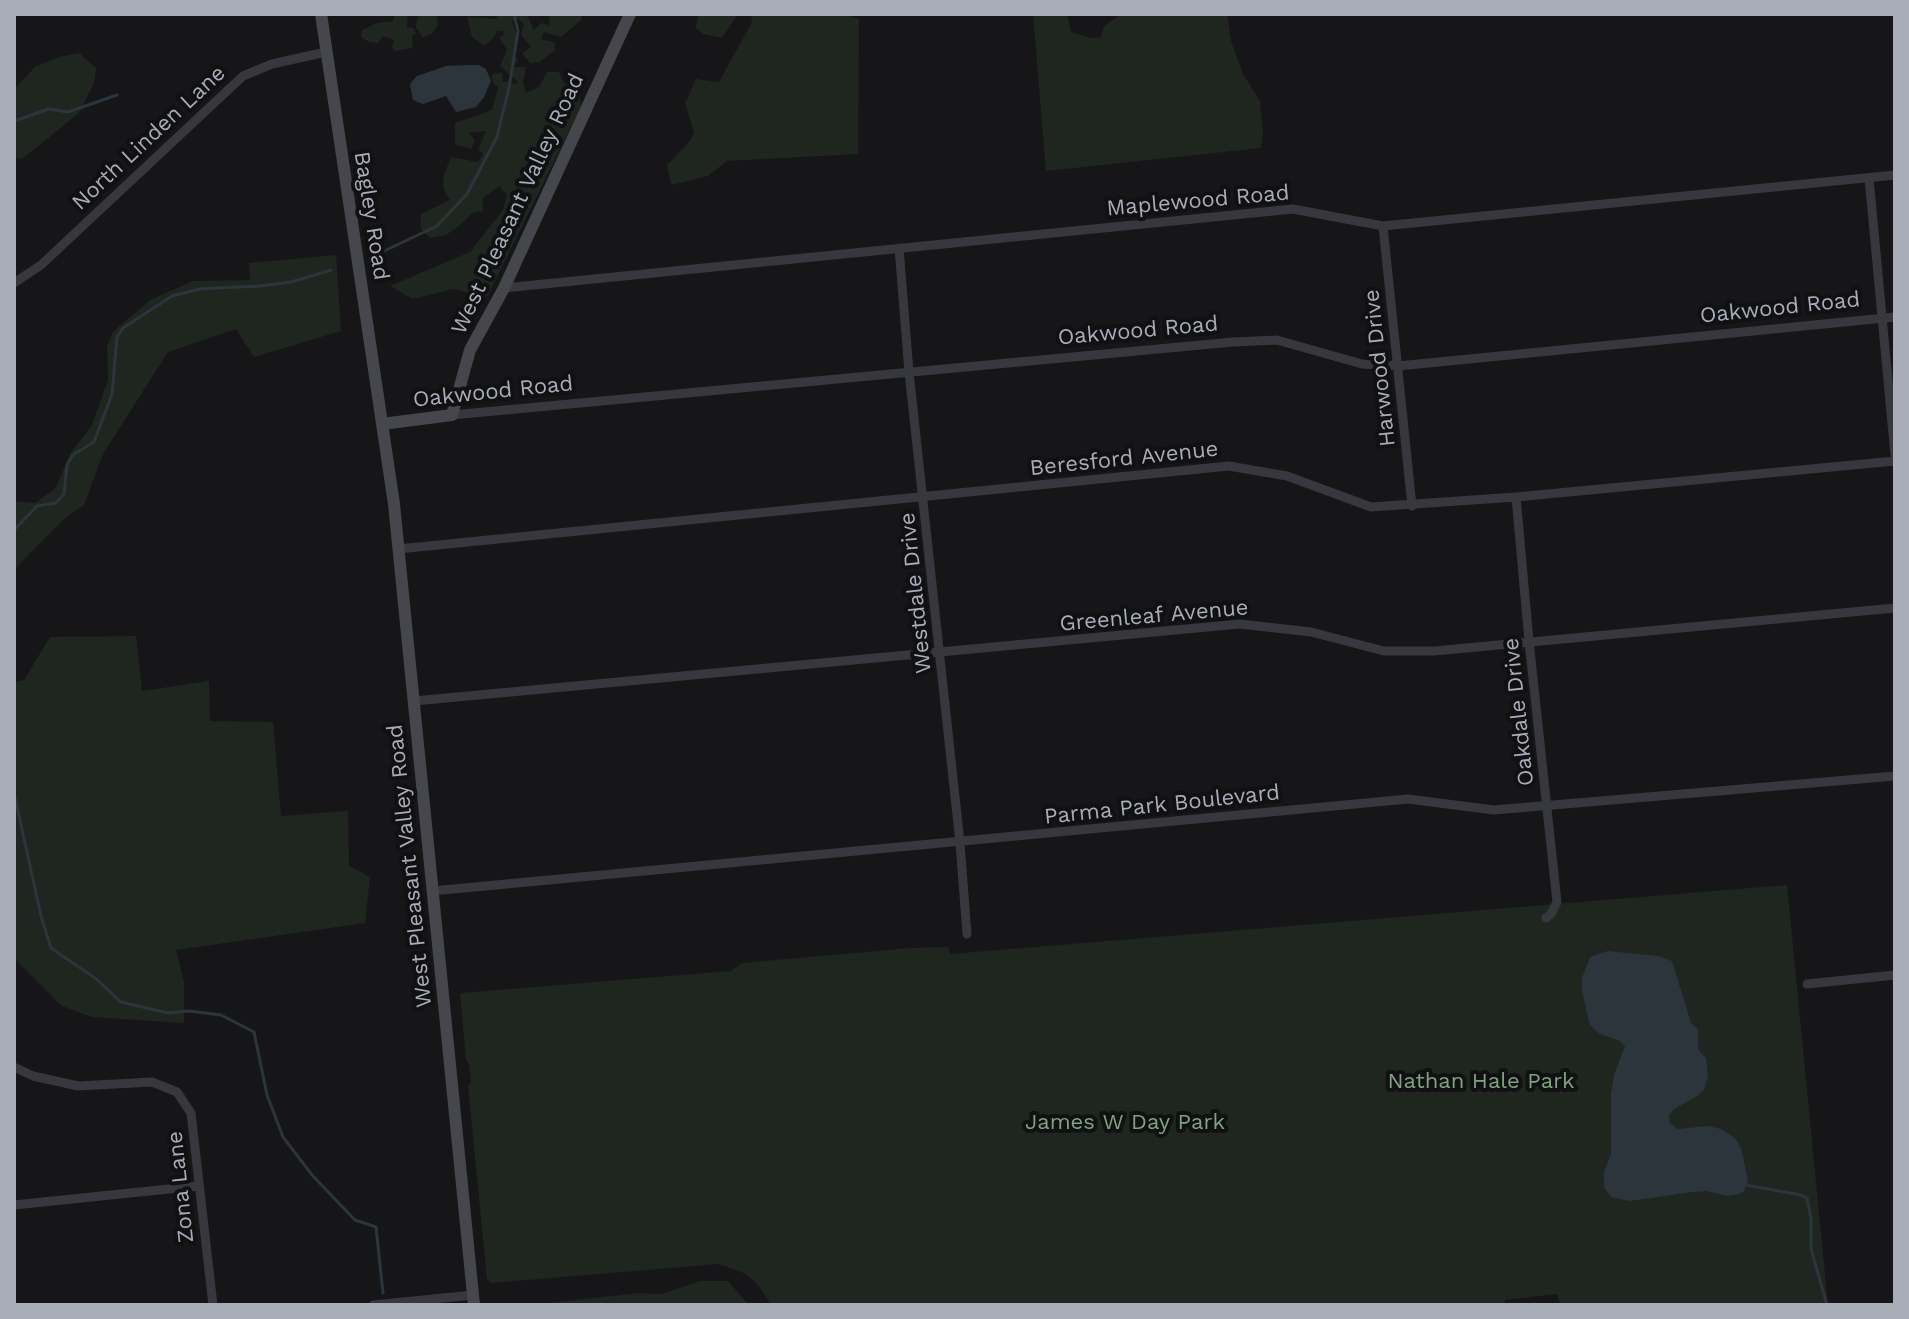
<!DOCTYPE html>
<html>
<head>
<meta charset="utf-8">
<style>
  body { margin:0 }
  #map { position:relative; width:1909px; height:1319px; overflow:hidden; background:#161618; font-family:"Work Sans",sans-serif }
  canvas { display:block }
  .frame { position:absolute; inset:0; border:16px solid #a8adb8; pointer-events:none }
</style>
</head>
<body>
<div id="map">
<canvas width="1909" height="1319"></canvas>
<div class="frame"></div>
</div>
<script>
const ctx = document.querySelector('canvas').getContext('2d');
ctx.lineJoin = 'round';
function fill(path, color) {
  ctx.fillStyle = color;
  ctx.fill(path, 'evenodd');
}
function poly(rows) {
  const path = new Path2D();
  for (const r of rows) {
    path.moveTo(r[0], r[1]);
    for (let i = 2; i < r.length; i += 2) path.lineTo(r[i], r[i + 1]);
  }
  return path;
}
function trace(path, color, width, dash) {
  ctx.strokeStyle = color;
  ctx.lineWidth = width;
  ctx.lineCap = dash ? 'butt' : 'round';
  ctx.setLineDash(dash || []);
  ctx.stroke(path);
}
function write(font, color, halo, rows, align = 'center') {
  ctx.font = font + ' "Work Sans",sans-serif';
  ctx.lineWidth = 8;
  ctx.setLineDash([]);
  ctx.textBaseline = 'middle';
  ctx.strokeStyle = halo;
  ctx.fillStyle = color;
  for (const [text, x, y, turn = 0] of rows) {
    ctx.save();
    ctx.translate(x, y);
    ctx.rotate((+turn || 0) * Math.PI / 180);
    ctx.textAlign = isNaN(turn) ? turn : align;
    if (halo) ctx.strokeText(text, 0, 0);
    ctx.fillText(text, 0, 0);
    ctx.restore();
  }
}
fill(poly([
  [395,14,408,14,407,28,413,27,416,33,412,36,413,48,394,51,392,46,394,40,383,36,378,43,369,42,361,37,362,30,377,23,393,21],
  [418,14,436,14,438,24,433,33,423,38,416,27],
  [498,14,527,14,534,30,541,23,550,25,549,14,582,14,581,20,561,37,544,32,541,39,554,42,555,50,539,62,530,63,522,53,531,47,521,35,524,24,516,18,512,22,517,34,513,55,518,59,514,67,526,67,523,83,526,93,539,87,547,72,559,72,563,83,578,83,581,107,487,297,453,289,413,299,390,286,470,252,503,210,507,195,499,186,482,199,483,211,472,213,459,226,446,235,430,238,421,229,421,214,450,200,444,190,443,178,451,157,478,162,483,154,478,150,486,131,469,133,475,140,471,149,455,144,455,123,492,110,498,87,494,84,491,75,502,72,503,81,516,84,518,82,500,66,507,49,499,38,504,35,503,31,497,31,493,39,484,46,472,37,467,17,496,19],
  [698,14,738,14,722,38,703,34,696,28],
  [751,14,842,14,859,19,858,154,727,161,708,176,671,185,667,165,690,141,694,132,685,103,696,79,719,82,752,22],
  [1033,14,1067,14,1071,32,1091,38,1101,37,1104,26,1122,14,1227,14,1231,41,1243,74,1260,101,1263,133,1261,148,1046,171],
  [79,53,96,68,94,83,79,113,22,159,14,158,14,89,35,67,59,57],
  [336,255,341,331,254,357,236,329,168,352,103,454,84,505,64,519,14,570,14,501,35,503,55,489,70,454,92,425,108,380,107,346,113,332,150,300,193,281,250,280,249,263],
  [136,636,142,691,209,681,210,721,273,722,281,816,348,811,349,866,370,877,365,923,176,950,184,982,184,1023,92,1017,62,1006,14,958,14,682,24,680,50,637],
  [1787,885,1828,1305,1560,1305,1557,1294,1505,1300,1505,1305,771,1305,758,1285,746,1274,719,1264,491,1283,487,1279,468,1086,471,1082,469,1064,466,1060,460,993,731,971,742,963,910,948,948,947,950,954],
  [700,1281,728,1281,749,1305,532,1305,638,1293,662,1294]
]), '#1e261f');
fill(poly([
  [467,65,479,65,486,69,491,81,484,97,476,107,456,112,446,96,423,104,413,100,410,84,417,76,446,66],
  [1608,951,1658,956,1672,961,1691,1023,1698,1029,1698,1050,1706,1058,1708,1077,1704,1089,1696,1097,1674,1109,1669,1115,1670,1123,1678,1129,1708,1126,1721,1129,1735,1138,1741,1148,1748,1180,1744,1191,1739,1194,1727,1196,1707,1191,1692,1192,1630,1201,1611,1197,1604,1187,1604,1172,1611,1154,1611,1094,1614,1075,1625,1046,1618,1040,1600,1034,1590,1025,1582,991,1582,978,1590,957]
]), '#2c353c');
trace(poly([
  [14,121,49,109,68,112,117,95],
  [382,252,437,226,467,194,497,137,509,88,518,31,514,14],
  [14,530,37,506,56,503,64,494,67,465,73,455,94,442,112,394,117,337,123,328,172,296,199,289,260,286,291,282,331,270],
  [14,793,41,916,51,948,95,978,121,1002,168,1013,189,1011,221,1015,254,1032,267,1095,283,1137,312,1175,355,1220,376,1227,383,1293],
  [1746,1185,1801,1195,1807,1198,1811,1219,1811,1249,1827,1305]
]), '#2c353c', 3);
trace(poly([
  [1869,178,1895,455],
  [1383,226,1412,506],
  [899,248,909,372,960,843,967,934],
  [14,283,41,265,243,76,272,64,326,52],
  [504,288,1293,209,1383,226,1895,175],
  [452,415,1233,342,1277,340,1362,364,1398,366,1895,317],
  [1516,497,1529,641,1557,902,1551,914,1546,918],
  [398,549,1229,466,1287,476,1371,507,1516,497,1895,461],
  [414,701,1240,624,1311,632,1384,651,1434,651,1895,608],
  [432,891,1408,799,1494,810,1895,776],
  [1807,984,1895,975],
  [14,1067,33,1076,78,1086,152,1082,177,1092,191,1113,213,1305],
  [14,1205,198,1186],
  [373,1305,473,1295]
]), '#37383d', 9);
trace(poly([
  [321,14,394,504,474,1305],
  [382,424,452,415,470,350,504,288,630,14]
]), '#45474d', 12);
write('22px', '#a8adb8', '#111113', [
  ["North Linden Lane",149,138,-43],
  ["Maplewood Road",1198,201,-5],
  ["West Pleasant Valley Road",518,204,-65],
  ["Bagley Road",371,216,81],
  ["Oakwood Road",1780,308,-6],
  ["Oakwood Road",1138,331,-5],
  ["Harwood Drive",1380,368,-96],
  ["Oakwood Road",493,392,-6],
  ["Beresford Avenue",1124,459,-6],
  ["Westdale Drive",916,593,-96],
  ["Greenleaf Avenue",1154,616,-5],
  ["Oakdale Drive",1519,712,-96],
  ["Parma Park Boulevard",1162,805,-6],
  ["West Pleasant Valley Road",410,866,-96],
  ["Zona Lane",181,1187,-96]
]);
write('22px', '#7fa381', '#111113', [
  ["Nathan Hale Park",1481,1082],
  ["James W Day Park",1125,1123]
]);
</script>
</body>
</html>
